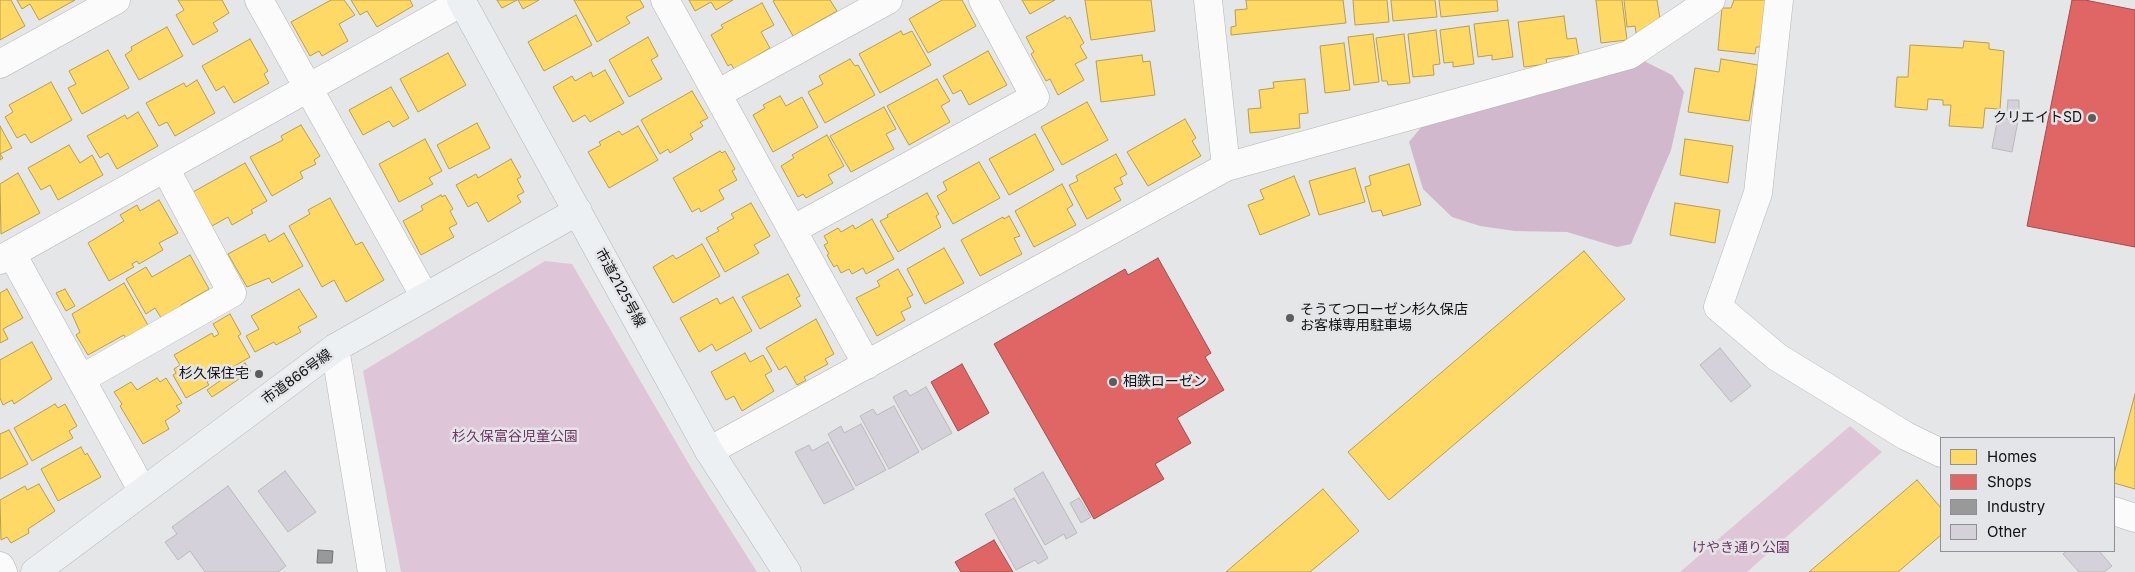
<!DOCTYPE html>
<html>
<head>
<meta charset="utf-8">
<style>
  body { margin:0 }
  #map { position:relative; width:2135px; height:572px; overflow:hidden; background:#e5e6e7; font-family:Inter,sans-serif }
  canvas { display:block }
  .legend { position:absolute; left:1940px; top:437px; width:175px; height:115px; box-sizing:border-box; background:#e4e5e8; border:1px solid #909092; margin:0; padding:6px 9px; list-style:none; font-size:15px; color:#111112 }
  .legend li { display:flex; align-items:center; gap:10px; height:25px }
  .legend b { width:25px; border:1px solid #909092 }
</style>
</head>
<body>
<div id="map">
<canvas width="2135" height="572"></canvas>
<ul class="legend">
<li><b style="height:14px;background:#ffd966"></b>Homes</li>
<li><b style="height:14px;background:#e06666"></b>Shops</li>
<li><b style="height:14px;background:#999"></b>Industry</li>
<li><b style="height:14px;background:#d5d1da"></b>Other</li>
</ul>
</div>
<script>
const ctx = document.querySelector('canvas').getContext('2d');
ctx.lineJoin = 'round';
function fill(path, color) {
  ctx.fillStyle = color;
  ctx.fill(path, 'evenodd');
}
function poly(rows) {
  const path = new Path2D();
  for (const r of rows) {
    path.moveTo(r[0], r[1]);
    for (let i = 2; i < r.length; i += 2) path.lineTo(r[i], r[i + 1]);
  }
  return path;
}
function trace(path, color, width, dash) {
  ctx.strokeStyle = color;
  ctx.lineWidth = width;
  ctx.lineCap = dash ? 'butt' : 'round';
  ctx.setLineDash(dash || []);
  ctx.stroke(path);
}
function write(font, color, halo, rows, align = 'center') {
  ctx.font = font + ' Inter,"Noto Sans JP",sans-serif';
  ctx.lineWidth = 5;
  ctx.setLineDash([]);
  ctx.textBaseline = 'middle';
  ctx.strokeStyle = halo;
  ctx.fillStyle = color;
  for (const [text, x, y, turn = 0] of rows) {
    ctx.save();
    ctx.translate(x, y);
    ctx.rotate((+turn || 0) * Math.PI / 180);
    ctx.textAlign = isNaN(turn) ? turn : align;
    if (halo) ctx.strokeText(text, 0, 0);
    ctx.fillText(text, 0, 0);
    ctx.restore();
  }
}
fill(poly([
  [545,261,572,264,690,466,757,572,401,572,363,371],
  [1850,426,1882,452,1747,572,1680,572]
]), '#dec6d8');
fill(poly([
  [1644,61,1672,75,1684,92,1671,150,1631,244,1617,247,1567,232,1515,231,1480,226,1452,217,1423,189,1409,142,1423,125]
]), '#d1b8cc');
const homes = poly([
  [0,0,11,0,25,26,0,40,0,0],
  [17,0,75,0,39,20,30,4,22,9,17,0],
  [178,0,222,0,229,13,213,23,218,31,193,45,176,15,184,10,178,0],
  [331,0,344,0,355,15,339,24,348,41,322,56,319,51,310,56,291,22,331,0],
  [351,0,410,0,413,6,377,27,367,11,360,15,351,0],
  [497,0,517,0,502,8,497,0],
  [518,0,539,0,523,9,518,0],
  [574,0,640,0,644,7,626,17,630,23,597,42,574,0],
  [689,0,733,0,716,10,711,2,695,11,689,0],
  [775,0,830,0,837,11,793,36,773,1,775,0],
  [942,0,962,0,976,26,928,53,909,19,942,0],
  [1022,0,1055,0,1030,14,1022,0],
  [1085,0,1151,0,1155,31,1091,40,1085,0],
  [1246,0,1343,0,1346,23,1231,35,1231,27,1236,26,1235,10,1247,9,1246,0],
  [1353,0,1387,0,1389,22,1355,25,1353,0],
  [1391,0,1435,0,1437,17,1393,21,1391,0],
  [1439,0,1497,0,1498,11,1441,17,1439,0],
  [1596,0,1622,0,1627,40,1601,43,1596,0],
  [1624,0,1657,0,1661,25,1650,31,1636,33,1635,26,1627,27,1624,0],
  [1734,0,1767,0,1763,47,1756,47,1755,54,1718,50,1722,8,1731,8,1734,0],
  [762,3,774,25,761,32,770,48,734,69,731,64,728,66,711,35,723,28,721,25,762,3],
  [576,15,592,45,544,71,528,42,576,15],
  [1065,16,1067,19,1070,17,1084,43,1080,46,1087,58,1075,64,1084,80,1058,95,1050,79,1046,81,1031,54,1034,52,1026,37,1065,16],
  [1564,16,1567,39,1576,38,1579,55,1546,59,1547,64,1524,67,1518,22,1564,16],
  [1508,20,1513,57,1492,60,1492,55,1478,57,1474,24,1508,20],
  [1469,26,1474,64,1453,67,1453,62,1444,63,1440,30,1469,26],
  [167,27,183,56,139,80,125,55,132,50,131,47,167,27],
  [1436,30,1440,64,1433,65,1434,75,1413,77,1408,34,1436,30],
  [901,31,903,35,912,31,931,65,880,93,859,54,901,31],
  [1373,34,1379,82,1354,85,1348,37,1373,34],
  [1404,34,1410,83,1388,85,1387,81,1382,81,1376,38,1404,34],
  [648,37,658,56,651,60,662,79,629,97,609,60,648,37],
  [250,39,268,71,264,74,269,83,234,103,224,86,216,91,202,66,250,39],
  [1964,41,1989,43,1989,49,2004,51,2000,109,1985,108,1983,128,1949,126,1951,105,1943,105,1943,100,1928,99,1927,110,1895,107,1897,77,1908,77,1910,45,1963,48,1964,41],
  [1344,43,1350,90,1325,93,1320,46,1344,43],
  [108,50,129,88,82,114,68,88,76,84,69,71,108,50],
  [988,51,1007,85,969,105,961,90,953,94,943,76,988,51],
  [448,53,466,85,418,112,400,79,448,53],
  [1142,55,1143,62,1150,61,1155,95,1101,102,1096,61,1142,55],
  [850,59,855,66,858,65,875,95,825,123,808,92,823,84,819,76,850,59],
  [1721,59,1758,65,1749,121,1688,112,1695,68,1719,72,1721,59],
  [605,70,624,103,590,122,585,115,573,122,553,87,572,76,575,81,591,72,593,77,605,70],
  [937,79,950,101,941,106,950,122,909,145,887,106,937,79],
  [1305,79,1308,113,1299,114,1300,128,1250,133,1248,109,1261,108,1259,90,1274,88,1273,82,1305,79],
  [197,80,215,113,175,136,167,122,159,126,146,103,184,83,186,87,197,80],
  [51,82,72,120,31,143,25,134,17,138,5,117,13,112,9,105,51,82],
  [391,87,409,118,393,127,389,121,363,135,349,110,391,87],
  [692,91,708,118,700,122,703,126,690,134,693,139,670,153,668,149,660,154,641,120,692,91],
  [780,96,786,106,802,97,818,127,773,152,753,115,765,108,763,105,780,96],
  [1087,102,1108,140,1062,165,1041,127,1087,102],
  [884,107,896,129,886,134,894,149,851,172,830,136,884,107],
  [138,112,158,146,117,169,108,153,100,158,87,136,125,115,127,119,138,112],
  [1185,119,1196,138,1192,141,1201,156,1148,186,1127,152,1185,119],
  [477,123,490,148,449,169,437,145,477,123],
  [301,125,320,156,314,160,316,164,300,172,303,178,272,196,250,157,283,140,281,136,301,125],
  [0,126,12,148,0,154,3,158,0,160,0,126],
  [638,126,658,160,609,188,588,152,601,145,599,142,619,131,622,135,638,126],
  [1035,134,1054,170,1009,195,989,159,1035,134],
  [827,135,844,166,828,175,833,183,806,198,803,194,798,197,781,166,794,158,792,155,827,135],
  [425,139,442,171,429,178,433,184,399,202,379,164,425,139],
  [1685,139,1733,146,1728,183,1680,175,1685,139],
  [69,145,80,163,92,155,103,175,58,200,50,185,41,190,28,168,69,145],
  [720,151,722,153,725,151,735,169,732,171,737,180,719,190,724,199,701,212,699,208,692,212,673,178,720,151],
  [1116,154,1127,174,1120,178,1123,184,1114,188,1121,200,1087,219,1069,185,1078,181,1076,176,1116,154],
  [511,159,521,177,517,179,524,192,517,196,521,202,488,222,477,202,468,207,456,185,476,174,478,178,511,159],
  [979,162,1000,198,953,224,937,196,947,190,943,182,979,162],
  [245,163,267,201,251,210,253,213,232,225,228,217,212,226,193,192,245,163],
  [1409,164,1421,205,1383,216,1381,210,1372,212,1365,187,1371,185,1369,176,1409,164],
  [1355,168,1365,202,1319,215,1309,181,1355,168],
  [18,173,40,213,1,234,0,184,18,173],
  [1294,176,1310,215,1260,235,1248,205,1264,199,1260,190,1294,176],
  [1062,184,1073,205,1067,209,1076,225,1034,247,1015,211,1062,184],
  [927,193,939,214,936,216,941,227,898,252,880,221,888,217,887,215,927,193],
  [441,195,442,197,445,195,453,209,450,211,457,224,449,228,454,237,421,255,403,221,423,210,421,206,441,195],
  [330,198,356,245,362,242,384,280,346,302,334,280,322,287,289,226,310,214,308,210,330,198],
  [159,200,178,233,159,243,163,250,139,264,137,261,132,264,134,267,109,281,88,243,124,221,120,215,137,205,140,211,159,200],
  [751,203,770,236,754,245,759,253,725,272,706,238,719,231,717,228,734,218,731,214,751,203],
  [1675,203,1720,210,1715,243,1670,235,1675,203],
  [1009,216,1020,236,1014,238,1022,254,980,276,961,240,1003,217,1004,219,1009,216],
  [872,219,894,259,866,274,863,268,852,274,849,269,841,273,837,265,834,267,827,255,829,254,824,245,828,243,824,236,838,228,841,232,853,225,855,229,872,219],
  [284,233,303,266,272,283,269,278,247,287,228,254,265,234,269,242,284,233],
  [702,244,720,276,673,303,653,267,673,255,676,259,702,244],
  [944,248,964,283,925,304,907,269,944,248],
  [1584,251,1625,299,1389,500,1348,452,1584,251],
  [190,255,209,289,181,305,184,310,163,321,155,308,146,314,126,279,146,267,152,277,190,255],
  [898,269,913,295,907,298,911,307,901,312,905,320,877,336,856,298,880,286,877,281,898,269],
  [788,274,800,296,796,298,801,306,760,329,742,297,788,274],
  [124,283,149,327,126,339,124,335,88,355,76,335,80,332,72,314,124,283],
  [7,289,23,318,3,329,8,339,0,343,0,293,7,289],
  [65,289,75,306,66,311,56,293,65,289],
  [299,289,317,317,298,327,301,332,276,345,274,342,255,352,246,336,259,329,251,316,299,289],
  [733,297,752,331,716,351,712,344,699,352,680,318,717,298,720,304,733,297],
  [230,314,241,334,238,336,250,357,207,382,209,385,186,398,173,375,176,373,174,369,180,365,174,355,212,333,214,337,219,334,213,324,230,314],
  [816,319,834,354,825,359,828,364,804,377,806,380,797,385,786,366,779,370,766,348,816,319],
  [32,342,52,379,14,404,12,400,3,405,0,398,0,360,32,342],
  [745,353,750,362,763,355,772,371,765,375,774,391,742,411,734,396,726,400,711,372,745,353],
  [245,363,251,371,212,397,207,390,245,363],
  [157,378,160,382,166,378,182,403,176,406,180,411,165,421,169,429,143,444,120,406,122,404,114,392,131,382,137,390,157,378],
  [2135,394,2135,489,2114,483,2114,474,2135,394],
  [55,404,58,408,65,404,77,426,69,431,73,438,32,461,14,428,55,404],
  [9,430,28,464,0,479,0,434,9,430],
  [81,447,85,455,87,453,101,477,58,501,41,469,81,447],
  [1917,480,1941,508,1941,535,1898,572,1809,572,1917,480],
  [39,484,55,511,28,529,29,533,11,543,7,537,1,540,0,500,25,486,27,490,39,484],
  [1323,489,1359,531,1310,572,1226,572,1323,489]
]);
fill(homes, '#ffd966');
trace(homes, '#b89d4d', 1);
const shops = poly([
  [2072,0,2085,0,2135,10,2135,247,2027,226,2072,0],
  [1158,258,1211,353,1205,357,1224,390,1177,418,1191,443,1155,464,1164,479,1094,519,994,344,1125,269,1128,275,1158,258],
  [962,364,989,413,958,431,931,382,962,364],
  [994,540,1013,572,961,572,955,562,994,540]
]);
fill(shops, '#e06666');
trace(shops, '#a24c4d', 1);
const industry = poly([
  [318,550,333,551,332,563,317,563,318,550]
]);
fill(industry, '#999');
trace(industry, '#707070', 1);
const building = poly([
  [2008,100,2019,100,2019,112,2007,111,2008,100],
  [1998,117,2018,121,2012,152,1992,148,1998,117],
  [1720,348,1751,386,1731,402,1700,365,1720,348],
  [926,387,952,433,922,450,893,397,906,390,910,396,926,387],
  [894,406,919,452,889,469,860,416,873,409,877,415,894,406],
  [861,424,886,470,856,486,828,434,841,426,844,433,861,424],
  [828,442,854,489,824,504,795,452,809,445,812,451,828,442],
  [285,471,316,512,288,532,258,491,285,471],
  [1043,472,1077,533,1066,539,1064,534,1045,545,1014,489,1043,472],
  [228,486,286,566,278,572,205,572,190,551,178,560,165,542,177,534,172,527,228,486],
  [1014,498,1048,558,1038,564,1035,560,1016,570,985,514,1014,498],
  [1079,498,1091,517,1081,523,1070,503,1079,498],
  [2067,551,2099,551,2112,566,2104,572,2079,572,2063,554,2067,551]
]);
fill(building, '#d5d1da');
trace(building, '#bab9ba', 1);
const street = poly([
  [259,0,425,297],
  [665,0,867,365],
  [1208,0,1226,167],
  [1779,0,1758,193,1718,307,1777,357,1906,436,1941,453],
  [0,64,116,0],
  [717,94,888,0],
  [792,230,1035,97,983,0],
  [12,254,142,490],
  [0,260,462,2],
  [335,348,372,572],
  [81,379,232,293,165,168],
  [709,451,1226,167,1629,55,1711,0],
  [2114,511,2135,518],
  [0,566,3,572]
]);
const secondary = poly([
  [461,0,709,451,787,572],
  [35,572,335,348,578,211]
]);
trace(street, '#b4b4b6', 29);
trace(secondary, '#b4b4b6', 29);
trace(street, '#fbfbfb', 28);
trace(secondary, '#edf0f3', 28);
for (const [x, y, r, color] of [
  [2092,118,5,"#5b5c5d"],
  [1290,318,5,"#5b5c5d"],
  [259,374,5,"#5b5c5d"],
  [1113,382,5,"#5b5c5d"]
]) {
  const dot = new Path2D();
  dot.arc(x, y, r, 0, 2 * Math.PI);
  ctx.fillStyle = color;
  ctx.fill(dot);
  trace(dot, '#e4e5e8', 2);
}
write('14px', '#111112', '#e4e5e8', [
  ["クリエイトSD",2082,118],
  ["そうてつローゼン杉久保店",1300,310,"left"],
  ["お客様専用駐車場",1300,326,"left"],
  ["杉久保住宅",249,374],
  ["相鉄ローゼン",1123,382,"left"]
], 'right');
write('14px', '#111112', '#e4e5e8', [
  ["市道2125号線",620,288,61],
  ["市道866号線",297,377,-36]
]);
write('14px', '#6f3563', '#e4e5e8', [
  ["杉久保富谷児童公園",515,437],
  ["けやき通り公園",1741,548]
]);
</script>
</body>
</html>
